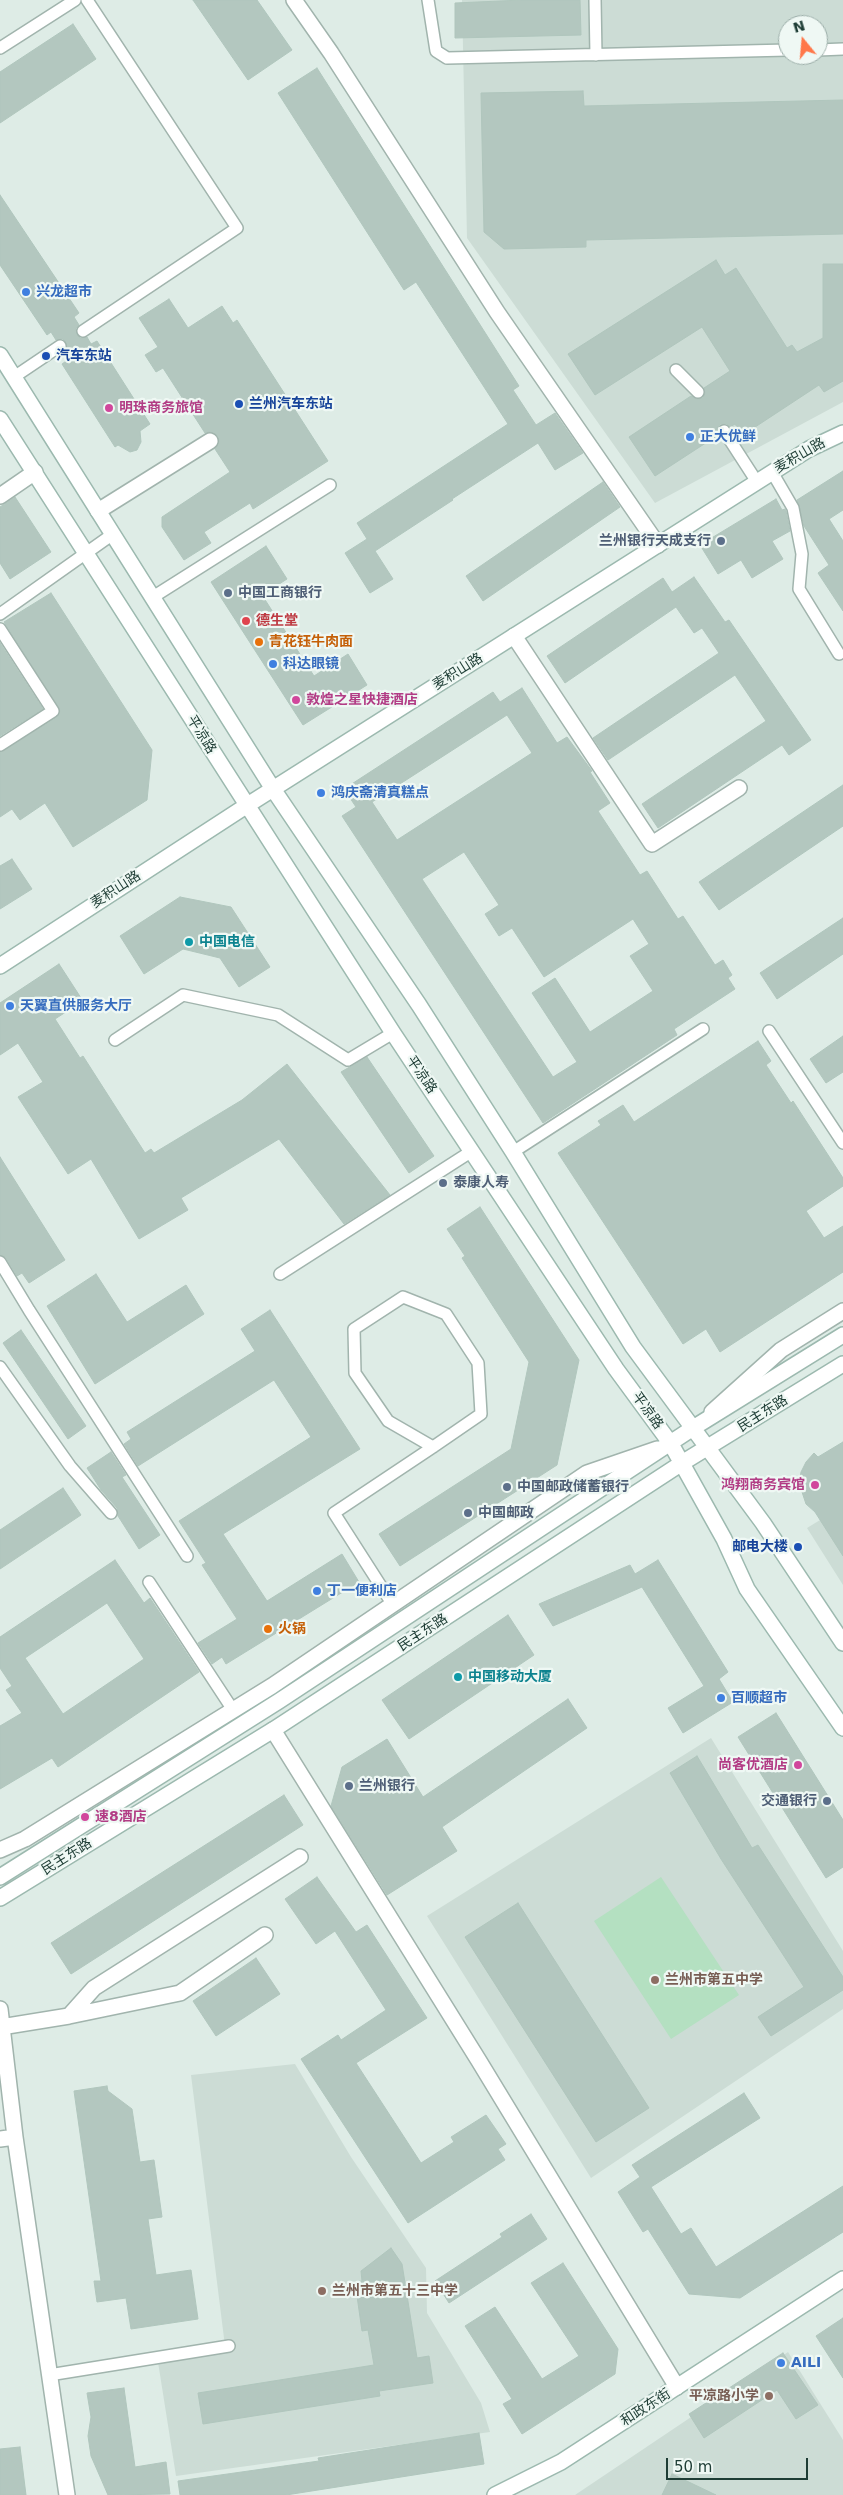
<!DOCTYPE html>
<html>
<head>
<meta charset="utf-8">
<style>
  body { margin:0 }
  #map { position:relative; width:843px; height:2495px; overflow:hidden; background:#deece6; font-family:"DejaVu Sans",sans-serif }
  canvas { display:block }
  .north { position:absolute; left:778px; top:15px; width:50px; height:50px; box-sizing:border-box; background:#eff8f4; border:1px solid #9bada8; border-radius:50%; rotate:343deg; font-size:14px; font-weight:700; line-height:20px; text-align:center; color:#1e3d35 }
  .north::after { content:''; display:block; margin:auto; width:18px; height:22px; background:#ff7749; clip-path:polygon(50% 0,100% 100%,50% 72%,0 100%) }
  .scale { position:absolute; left:666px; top:2458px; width:142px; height:22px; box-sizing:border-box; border:2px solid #1e3d35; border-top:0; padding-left:6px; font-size:15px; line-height:18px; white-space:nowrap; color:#1e3d35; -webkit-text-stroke:4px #eff8f4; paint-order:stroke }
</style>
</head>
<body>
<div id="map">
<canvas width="843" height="2495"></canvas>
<div class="north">N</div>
<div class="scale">50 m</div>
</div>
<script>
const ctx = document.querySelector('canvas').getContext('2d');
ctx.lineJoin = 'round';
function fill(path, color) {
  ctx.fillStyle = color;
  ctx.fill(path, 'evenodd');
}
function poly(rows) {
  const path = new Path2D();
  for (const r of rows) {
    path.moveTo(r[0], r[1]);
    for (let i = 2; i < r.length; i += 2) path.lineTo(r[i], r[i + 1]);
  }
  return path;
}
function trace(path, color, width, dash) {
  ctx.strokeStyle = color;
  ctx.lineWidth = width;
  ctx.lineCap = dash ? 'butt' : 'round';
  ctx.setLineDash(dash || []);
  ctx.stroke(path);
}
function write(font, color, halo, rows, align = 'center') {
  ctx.font = font + ' "DejaVu Sans","Noto Sans SC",sans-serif';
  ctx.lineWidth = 4.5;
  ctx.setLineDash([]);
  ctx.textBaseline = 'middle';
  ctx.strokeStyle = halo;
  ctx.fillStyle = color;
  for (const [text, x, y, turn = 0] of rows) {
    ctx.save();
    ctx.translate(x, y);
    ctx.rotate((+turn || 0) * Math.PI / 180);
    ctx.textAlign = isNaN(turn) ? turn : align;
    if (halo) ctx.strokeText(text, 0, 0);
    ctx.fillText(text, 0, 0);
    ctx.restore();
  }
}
fill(poly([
  [462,0,843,0,843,402,655,503,467,238],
  [788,25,818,25,818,55,788,55],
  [843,1506,843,1585,807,1528],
  [711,1738,843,1951,843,2009,591,2178,427,1916],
  [295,2064,351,2157,426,2268,427,2313,481,2403,490,2432,176,2476,158,2362,225,2346,191,2075],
  [788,2352,843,2440,843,2495,575,2495]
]), '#ccdcd5');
fill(poly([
  [661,1877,739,1995,671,2039,594,1921]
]), '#b4e0c1');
const building = poly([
  [193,0,257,0,292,50,248,80,193,0],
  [522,0,580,0,581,35,455,38,455,3,522,0],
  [73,24,96,59,0,123,0,72,73,24],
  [317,68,519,386,513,390,536,425,555,413,583,453,555,470,538,443,452,499,453,500,375,551,393,579,370,593,345,553,367,539,357,523,508,424,416,282,404,290,278,93,317,68],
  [583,91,584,106,843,100,843,234,586,240,586,247,504,249,484,232,481,93,583,91],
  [0,195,79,313,74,317,79,325,76,328,77,335,80,338,87,337,91,344,97,341,150,424,140,431,141,442,137,450,130,452,118,445,115,447,62,364,69,359,64,352,67,349,66,342,63,339,56,340,51,332,47,335,0,265,0,195],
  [716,260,725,275,736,268,787,348,792,345,797,352,823,338,823,264,843,264,843,381,824,392,819,385,743,435,735,424,730,427,727,424,720,424,717,428,718,435,655,476,629,437,691,396,697,399,703,398,705,393,704,388,730,371,702,327,595,395,568,354,716,260],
  [169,299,188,328,222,306,233,323,237,320,328,461,253,509,250,503,204,532,211,543,184,560,162,527,162,517,230,472,215,449,219,441,218,436,210,432,205,433,163,368,156,372,145,355,158,347,139,318,169,299],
  [843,471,843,510,829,519,843,541,843,611,818,573,829,565,804,526,797,500,843,471],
  [603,482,620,507,483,601,466,576,603,482],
  [15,497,51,552,10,579,0,563,0,507,15,497],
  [776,499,782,510,785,509,786,511,790,531,772,541,783,559,752,578,741,560,718,574,700,545,776,499],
  [266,546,287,579,262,595,314,676,348,654,367,685,303,725,211,582,266,546],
  [694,577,725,622,729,620,811,740,789,755,782,745,658,828,642,804,766,721,735,675,608,760,593,738,719,653,702,628,694,633,676,607,565,683,547,656,663,578,672,592,694,577],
  [51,593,152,750,147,800,73,847,45,803,20,820,12,809,0,817,0,752,57,717,60,711,4,622,51,593],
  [0,643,43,709,0,736,0,643],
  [522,688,557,743,567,737,592,771,590,772,610,803,598,811,640,875,647,871,678,919,683,916,715,965,723,960,732,975,728,978,735,989,674,1029,677,1035,543,1123,342,816,356,807,344,789,493,692,500,702,522,688],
  [507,715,532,753,397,840,372,802,507,715],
  [464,852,499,905,485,914,499,936,512,928,544,977,633,919,649,944,630,956,653,991,590,1032,555,978,532,993,577,1062,553,1077,422,879,464,852],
  [843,785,843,826,719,910,699,882,843,785],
  [12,859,32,889,0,909,0,866,12,859],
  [180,897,231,907,270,967,239,987,220,958,183,949,144,974,120,936,180,897],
  [843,918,843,954,777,999,760,973,843,918],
  [59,964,83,1001,55,1019,80,1058,83,1056,145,1153,151,1149,154,1153,242,1100,287,1064,390,1195,344,1224,279,1139,181,1198,188,1210,139,1239,91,1159,68,1174,18,1097,43,1082,18,1043,0,1055,0,1003,59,964],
  [843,1036,843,1072,826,1083,810,1059,843,1036],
  [758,1041,771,1061,766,1065,791,1103,793,1101,843,1178,843,1186,806,1211,824,1238,843,1226,843,1272,720,1352,706,1329,683,1344,558,1153,601,1125,598,1121,623,1105,634,1122,758,1041],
  [367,1057,434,1156,409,1173,341,1072,367,1057],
  [0,1157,65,1260,29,1283,22,1273,17,1276,6,1258,0,1255,0,1157],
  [480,1207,579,1360,557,1465,400,1566,379,1534,511,1449,529,1362,462,1258,465,1256,447,1229,480,1207],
  [96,1274,127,1322,186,1285,204,1314,95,1384,47,1306,96,1274],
  [270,1310,360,1449,223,1534,267,1601,342,1554,359,1582,226,1664,222,1657,212,1664,198,1643,237,1619,202,1565,206,1563,179,1521,311,1437,274,1380,138,1466,124,1444,131,1439,127,1432,255,1351,241,1329,270,1310],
  [21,1330,86,1426,68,1439,3,1343,21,1330],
  [843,1442,843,1556,815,1512,806,1504,799,1483,801,1472,806,1462,814,1453,818,1457,843,1442],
  [111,1452,126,1475,122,1477,160,1535,139,1549,118,1516,117,1508,101,1490,87,1468,111,1452],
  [63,1488,81,1515,0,1569,0,1530,63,1488],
  [115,1560,144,1603,150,1598,199,1672,58,1767,52,1758,0,1789,0,1726,22,1713,6,1690,12,1686,0,1668,0,1637,115,1560],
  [107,1603,144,1659,63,1714,25,1658,107,1603],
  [658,1560,728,1672,719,1679,733,1702,683,1733,668,1708,704,1686,642,1587,553,1626,539,1604,630,1565,635,1574,658,1560],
  [508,1615,534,1655,409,1739,382,1700,508,1615],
  [568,1699,587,1728,442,1827,457,1851,387,1895,331,1806,342,1767,387,1739,423,1797,568,1699],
  [776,1713,843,1820,843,1867,826,1878,738,1737,776,1713],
  [697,1756,752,1848,758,1845,843,1977,843,1990,771,2036,758,2017,804,1987,721,1859,670,1773,697,1756],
  [284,1795,303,1825,71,1974,51,1943,284,1795],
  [317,1877,356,1932,367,1925,427,2018,356,2063,421,2163,454,2142,451,2137,486,2115,506,2144,498,2149,505,2160,408,2223,301,2059,338,2035,341,2040,386,2010,335,1931,316,1944,285,1899,317,1877],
  [518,1903,649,2108,596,2142,465,1937,518,1903],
  [256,1958,280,1994,216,2036,193,2001,256,1958],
  [107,2086,108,2091,132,2109,140,2162,154,2160,162,2217,148,2219,156,2275,191,2270,198,2319,131,2329,126,2298,97,2302,94,2281,101,2281,74,2091,107,2086],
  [744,2093,760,2118,651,2187,681,2234,691,2228,716,2267,843,2186,843,2232,740,2298,689,2294,648,2229,643,2232,618,2192,640,2177,632,2165,744,2093],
  [531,2214,547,2239,449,2303,435,2281,502,2237,500,2234,531,2214],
  [391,2248,402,2264,417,2358,429,2356,433,2383,379,2391,380,2396,203,2424,198,2393,374,2365,368,2330,362,2331,355,2282,362,2281,361,2271,391,2248],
  [563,2263,618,2349,615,2374,522,2434,503,2404,512,2399,465,2326,495,2307,542,2379,579,2356,531,2283,563,2263],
  [843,2318,843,2378,816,2336,843,2318],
  [783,2353,818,2405,796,2419,777,2390,704,2438,689,2414,783,2353],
  [124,2388,135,2467,166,2462,170,2494,108,2495,91,2456,88,2436,91,2417,87,2393,124,2388],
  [479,2433,484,2464,286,2495,180,2495,178,2481,319,2461,318,2458,479,2433],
  [20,2447,26,2495,0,2495,0,2449,20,2447],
  [672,2474,716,2495,662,2495,672,2474]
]);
fill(building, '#b3c7bf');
trace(building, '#b0c6bd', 1);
const lane = poly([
  [428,0,436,51,447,58,788,50],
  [595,0,596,55],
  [0,48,75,0],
  [818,50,843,49],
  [83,331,237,228,87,0],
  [676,370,698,392],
  [14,377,60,346],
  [724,431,757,482],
  [772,472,793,508,802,554,799,589,839,654],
  [153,597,330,485],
  [0,614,113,534],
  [0,629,53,711,0,745],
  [769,1031,843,1143],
  [115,1040,183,995,278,1015,348,1060,393,1033],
  [513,1152,703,1029],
  [0,1262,29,1310,187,1556],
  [280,1274,472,1151],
  [0,1367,70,1466,111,1513],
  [149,1582,233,1710],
  [393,1605,334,1513,433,1447,481,1414,478,1363,446,1314,403,1297,354,1329,355,1373,388,1421,433,1447],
  [49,2375,229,2346]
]);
const street = poly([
  [294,0,331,53,497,312,658,545],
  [0,496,35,472],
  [98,511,210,441],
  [514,636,652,844,739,788],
  [712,1412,781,1350,843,1311],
  [273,1730,479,2061,677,2387],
  [0,1850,25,1839,272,1686,587,1473,657,1449],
  [0,2009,15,2137,67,2495],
  [69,2016,94,1988,300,1857],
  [1,2027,69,2016,180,1993,265,1935],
  [0,2139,15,2137]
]);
const secondary = poly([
  [0,355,273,789,419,1005,513,1152,633,1347,763,1523,843,1643],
  [0,419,393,1033,616,1369,671,1444,724,1539,747,1589,843,1728],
  [0,966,246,806,757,482,809,449,843,433],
  [0,1877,279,1701,693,1428,843,1335],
  [0,1898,273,1730,682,1463,843,1364],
  [495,2495,561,2462,843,2279]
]);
trace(lane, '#a1b4ad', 14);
trace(street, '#a1b4ad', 18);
trace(secondary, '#9cb9af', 18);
trace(lane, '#fff', 11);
trace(street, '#fff', 15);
trace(secondary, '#fff', 15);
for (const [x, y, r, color] of [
  [26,292,5,"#3f7fe0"],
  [46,356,5,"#1a4fb4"],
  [239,404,5,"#1a4fb4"],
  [109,408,5,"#d1479c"],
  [690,437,5,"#3f7fe0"],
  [721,541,5,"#5c6f8a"],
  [228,593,5,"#5c6f8a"],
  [246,621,5,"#e0444e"],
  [259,642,5,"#e8710a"],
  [273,664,5,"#3f7fe0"],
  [296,700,5,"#d1479c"],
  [321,793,5,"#3f7fe0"],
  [189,942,5,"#0f9aa8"],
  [10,1006,5,"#3f7fe0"],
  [443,1183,5,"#5c6f8a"],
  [815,1485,5,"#d1479c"],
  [507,1487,5,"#5c6f8a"],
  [468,1513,5,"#5c6f8a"],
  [798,1547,5,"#1a4fb4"],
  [317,1591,5,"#3f7fe0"],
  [268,1629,5,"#e8710a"],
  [458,1677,5,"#0f9aa8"],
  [721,1698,5,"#3f7fe0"],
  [798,1765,5,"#d1479c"],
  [349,1786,5,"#5c6f8a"],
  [827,1801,5,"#5c6f8a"],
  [85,1817,5,"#d1479c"],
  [655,1980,5,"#8d6e63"],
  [322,2291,5,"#8d6e63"],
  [781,2363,5,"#3f7fe0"],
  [769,2396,5,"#8d6e63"]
]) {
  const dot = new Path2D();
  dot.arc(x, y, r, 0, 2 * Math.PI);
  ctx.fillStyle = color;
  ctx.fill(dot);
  trace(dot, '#eff8f4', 2);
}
write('bold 14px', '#366cbe', '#eff8f4', [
  ["兴龙超市",36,292],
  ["正大优鲜",700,437],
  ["科达眼镜",283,664],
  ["鸿庆斋清真糕点",331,793],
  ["天翼直供服务大厅",20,1006],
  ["丁一便利店",327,1591],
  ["百顺超市",731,1698],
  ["AILI",791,2363]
], 'left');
write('bold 14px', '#164399', '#eff8f4', [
  ["汽车东站",56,356],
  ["兰州汽车东站",249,404],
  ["邮电大楼",788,1547,"right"]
], 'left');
write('bold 14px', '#b23c85', '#eff8f4', [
  ["明珠商务旅馆",119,408],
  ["敦煌之星快捷酒店",306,700],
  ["鸿翔商务宾馆",805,1485,"right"],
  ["尚客优酒店",788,1765,"right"],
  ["速8酒店",95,1817]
], 'left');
write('14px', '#1e3d35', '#eff8f4', [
  ["麦积山路",800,456,-30],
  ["麦积山路",458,672,-32],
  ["平凉路",201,735,58],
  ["麦积山路",116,890,-33],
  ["平凉路",421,1075,56],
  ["平凉路",647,1411,54],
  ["民主东路",763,1414,-32],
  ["民主东路",423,1633,-33],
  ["民主东路",67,1857,-32],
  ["和政东街",646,2408,-33]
]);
write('bold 14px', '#4e5e75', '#eff8f4', [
  ["兰州银行天成支行",711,541,"right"],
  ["中国工商银行",238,593],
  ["泰康人寿",453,1183],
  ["中国邮政储蓄银行",517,1487],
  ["中国邮政",478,1513],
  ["兰州银行",359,1786],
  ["交通银行",817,1801,"right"]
], 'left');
write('bold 14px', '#be3a42', '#eff8f4', [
  ["德生堂",256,621]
], 'left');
write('bold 14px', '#c56008', '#eff8f4', [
  ["青花钰牛肉面",269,642],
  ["火锅",278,1629]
], 'left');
write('bold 14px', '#0d838f', '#eff8f4', [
  ["中国电信",199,942],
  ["中国移动大厦",468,1677]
], 'left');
write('bold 14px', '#785e54', '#eff8f4', [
  ["兰州市第五中学",665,1980],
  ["兰州市第五十三中学",332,2291],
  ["平凉路小学",759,2396,"right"]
], 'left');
</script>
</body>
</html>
